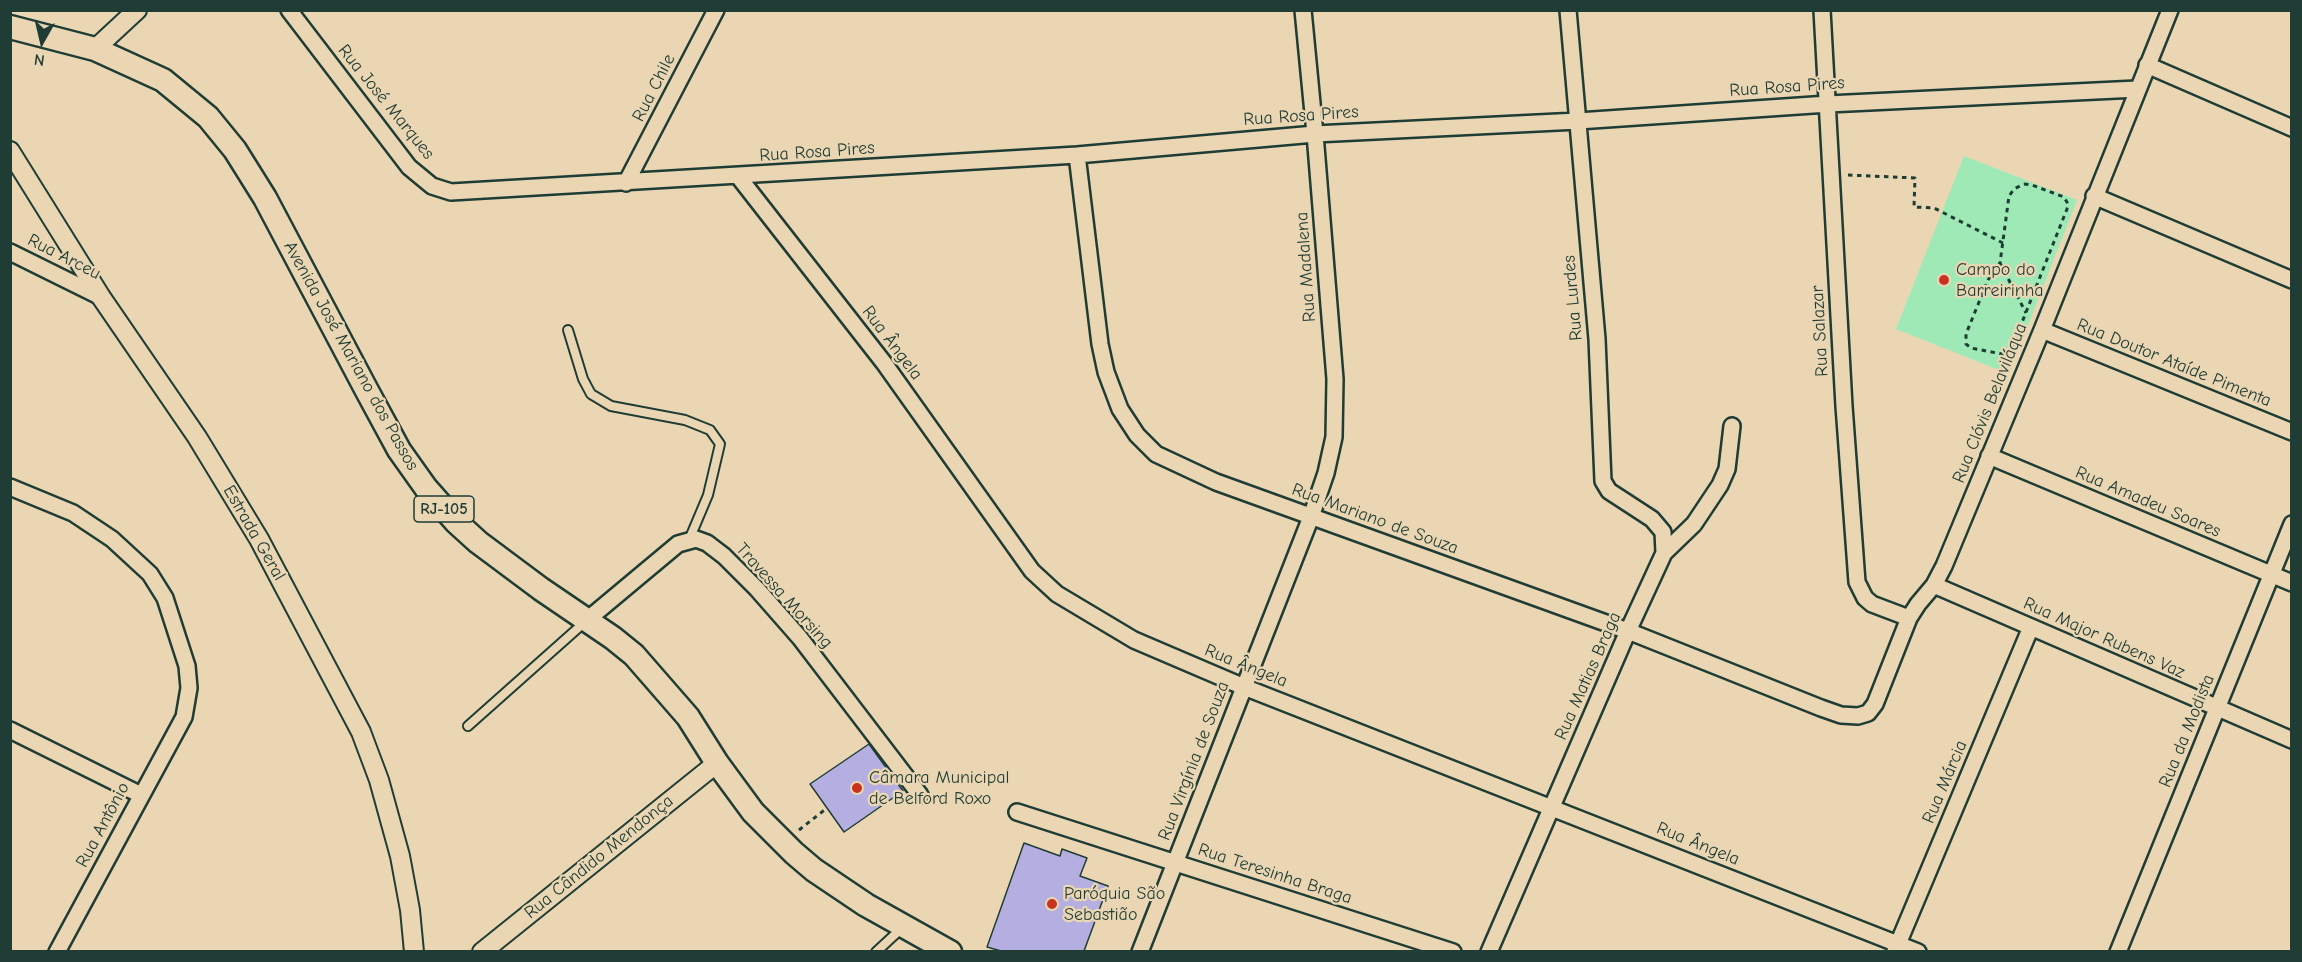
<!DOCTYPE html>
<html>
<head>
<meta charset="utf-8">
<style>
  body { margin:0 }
  #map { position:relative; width:2302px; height:962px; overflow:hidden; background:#ebd6b4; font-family:"Comic Neue",sans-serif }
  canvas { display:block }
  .frame { position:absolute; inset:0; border:12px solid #1f3d34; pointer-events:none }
  .north { position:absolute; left:12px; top:12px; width:60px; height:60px; -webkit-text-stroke:4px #ebd6b4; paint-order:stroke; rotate:188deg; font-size:16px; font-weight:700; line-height:24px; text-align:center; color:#1f3d34 }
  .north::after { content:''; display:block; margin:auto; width:21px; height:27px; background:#1f3d34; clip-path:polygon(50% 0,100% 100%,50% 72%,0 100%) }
</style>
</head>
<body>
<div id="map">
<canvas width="2302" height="962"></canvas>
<div class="frame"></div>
<div class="north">N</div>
</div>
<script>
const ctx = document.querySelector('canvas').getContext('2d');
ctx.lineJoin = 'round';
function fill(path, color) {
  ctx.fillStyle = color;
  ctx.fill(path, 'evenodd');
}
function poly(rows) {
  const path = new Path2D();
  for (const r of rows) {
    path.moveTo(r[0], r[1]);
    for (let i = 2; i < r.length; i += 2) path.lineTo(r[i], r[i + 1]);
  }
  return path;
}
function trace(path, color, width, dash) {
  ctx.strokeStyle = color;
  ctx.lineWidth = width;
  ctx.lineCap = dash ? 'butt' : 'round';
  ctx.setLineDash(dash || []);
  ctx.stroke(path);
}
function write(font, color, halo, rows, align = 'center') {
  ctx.font = font + ' "Comic Neue",sans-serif';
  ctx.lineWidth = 4.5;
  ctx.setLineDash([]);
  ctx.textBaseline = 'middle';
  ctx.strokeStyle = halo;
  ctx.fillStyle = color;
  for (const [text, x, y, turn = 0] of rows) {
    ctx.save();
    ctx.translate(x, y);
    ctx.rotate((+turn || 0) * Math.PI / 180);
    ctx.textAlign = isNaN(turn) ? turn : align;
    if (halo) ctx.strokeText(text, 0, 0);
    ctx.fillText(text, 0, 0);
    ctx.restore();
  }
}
fill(poly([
  [1964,156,2077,200,2009,374,1896,329]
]), '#9fe9b7');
const building = poly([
  [869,744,903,791,844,832,810,784,869,744],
  [1024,843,1060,856,1062,849,1087,858,1080,876,1108,886,1084,951,1001,951,987,947,1024,843]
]);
fill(building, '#b5afe1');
trace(building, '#1f3d34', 1.5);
const service = poly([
  [568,330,583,379,591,394,611,406,685,420,710,430,720,444,708,495,689,540],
  [468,726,586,621],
  [876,952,902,928]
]);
const minor = poly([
  [289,10,409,167,432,186,451,192,1077,155,1315,134,1578,121,1828,104,2137,89],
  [1568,10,1597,339,1603,481,1609,491,1652,519,1663,532,1664,553],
  [1822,10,1844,406,1857,582,1865,598,1872,604,1909,618],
  [2147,65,2292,128],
  [1077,155,1100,344,1106,372,1120,409,1137,435,1156,454,1216,482,1628,631,1821,708,1841,715,1858,716,1868,713,1875,704,1909,618,1918,604,1934,585,1944,566,2042,330,2170,10],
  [738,176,884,363,1032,571,1057,594,1134,640,1244,687,1918,952],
  [626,183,716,10],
  [2094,196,2292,280],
  [10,252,101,297],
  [2042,330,2292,432],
  [1989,456,2292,583],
  [10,487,73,513,112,539,150,574,165,598,187,666,189,688,184,717,57,952],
  [1934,585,2292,740],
  [587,620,678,544,696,539,707,543,724,556,757,589,800,638,920,795],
  [10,730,141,795],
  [1017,812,1453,952],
  [1895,951,2031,627],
  [1140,952,1311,517,1326,473,1334,437,1335,379,1315,134,1303,10],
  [1489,952,1628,631,1664,553,1694,524,1720,485,1727,469,1732,426],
  [2118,952,2292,524]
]);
const tertiary = poly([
  [95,49,137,10],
  [10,151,101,297,197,437,259,539,361,732,379,780,400,856,410,910,414,952],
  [482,952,717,763]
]);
const primary = poly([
  [10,27,95,49,163,80,208,117,235,150,265,198,366,389,399,450,426,488,456,522,478,542,541,589,613,638,634,655,688,717,717,763,753,812,794,853,814,870,866,905,950,952]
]);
trace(service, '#1f3d34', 12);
trace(minor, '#1f3d34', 20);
trace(tertiary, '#1f3d34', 22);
trace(primary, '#1f3d34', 27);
trace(poly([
  [1848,175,1915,178,1914,207,1934,208,2003,243],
  [2024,184,2032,185,2064,197,2068,204,2067,209,2011,350,2009,353,2002,354,1971,348,1966,344,1966,334,1988,280,2000,263,2009,196,2014,189,2024,184],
  [2000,263,2026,313],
  [799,830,827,808]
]), '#1f3d34', 3, [4.5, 4.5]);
trace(service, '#ebd6b4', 8);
trace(minor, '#ebd6b4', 15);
trace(tertiary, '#ebd6b4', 18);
trace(primary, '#ebd6b4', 22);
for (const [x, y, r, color] of [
  [1944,280,6,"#c8321e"],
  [857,788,6,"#c8321e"],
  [1052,904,6,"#c8321e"]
]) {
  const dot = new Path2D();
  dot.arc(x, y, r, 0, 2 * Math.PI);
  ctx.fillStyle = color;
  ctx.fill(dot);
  trace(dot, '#ebd6b4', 2);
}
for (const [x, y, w] of [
  [444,509,60]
]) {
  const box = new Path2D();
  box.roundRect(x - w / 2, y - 13, w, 26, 4.5);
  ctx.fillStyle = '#ebd6b4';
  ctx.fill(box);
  trace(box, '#1f3d34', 1.5);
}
write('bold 16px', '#1f3d34', null, [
  ["RJ-105",444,509]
]);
write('18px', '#1f3d34', '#ebd6b4', [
  ["Rua Rosa Pires",1787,87,-4],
  ["Rua Chile",654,88,-63],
  ["Rua José Marques",386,102,51],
  ["Rua Rosa Pires",1301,116,-4],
  ["Rua Rosa Pires",817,152,-4],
  ["Rua Arceu",64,257,27],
  ["Rua Madalena",1306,267,-94],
  ["Rua Lurdes",1573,298,-95],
  ["Rua Salazar",1820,331,-93],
  ["Rua Ângela",892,343,53],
  ["Avenida José Mariano dos Passos",351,356,61],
  ["Rua Doutor Ataíde Pimenta",2174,363,22],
  ["Rua Clóvis Belaviláqua",1990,403,-68],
  ["Rua Amadeu Soares",2148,502,23],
  ["Rua Mariano de Souza",1375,519,20],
  ["Estrada Geral",254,533,60],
  ["Travessa Morsing",784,596,48],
  ["Rua Major Rubens Vaz",2104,638,24],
  ["Rua Ângela",1246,666,22],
  ["Rua Matias Braga",1588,676,-66],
  ["Rua da Modista",2187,731,-68],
  ["Rua Virgínia de Souza",1194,761,-69],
  ["Rua Márcia",1945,782,-67],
  ["Rua Antônio",103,825,-62],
  ["Rua Ângela",1698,844,22],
  ["Rua Cândido Mendonça",599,857,-39],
  ["Rua Teresinha Braga",1275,874,18]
]);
write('18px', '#1f3d34', '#ebd6b4', [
  ["Campo do",1956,270],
  ["Barreirinha",1956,291],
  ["Câmara Municipal",869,778],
  ["de Belford Roxo",869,799],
  ["Paróquia São",1064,894],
  ["Sebastião",1064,915]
], 'left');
</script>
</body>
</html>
